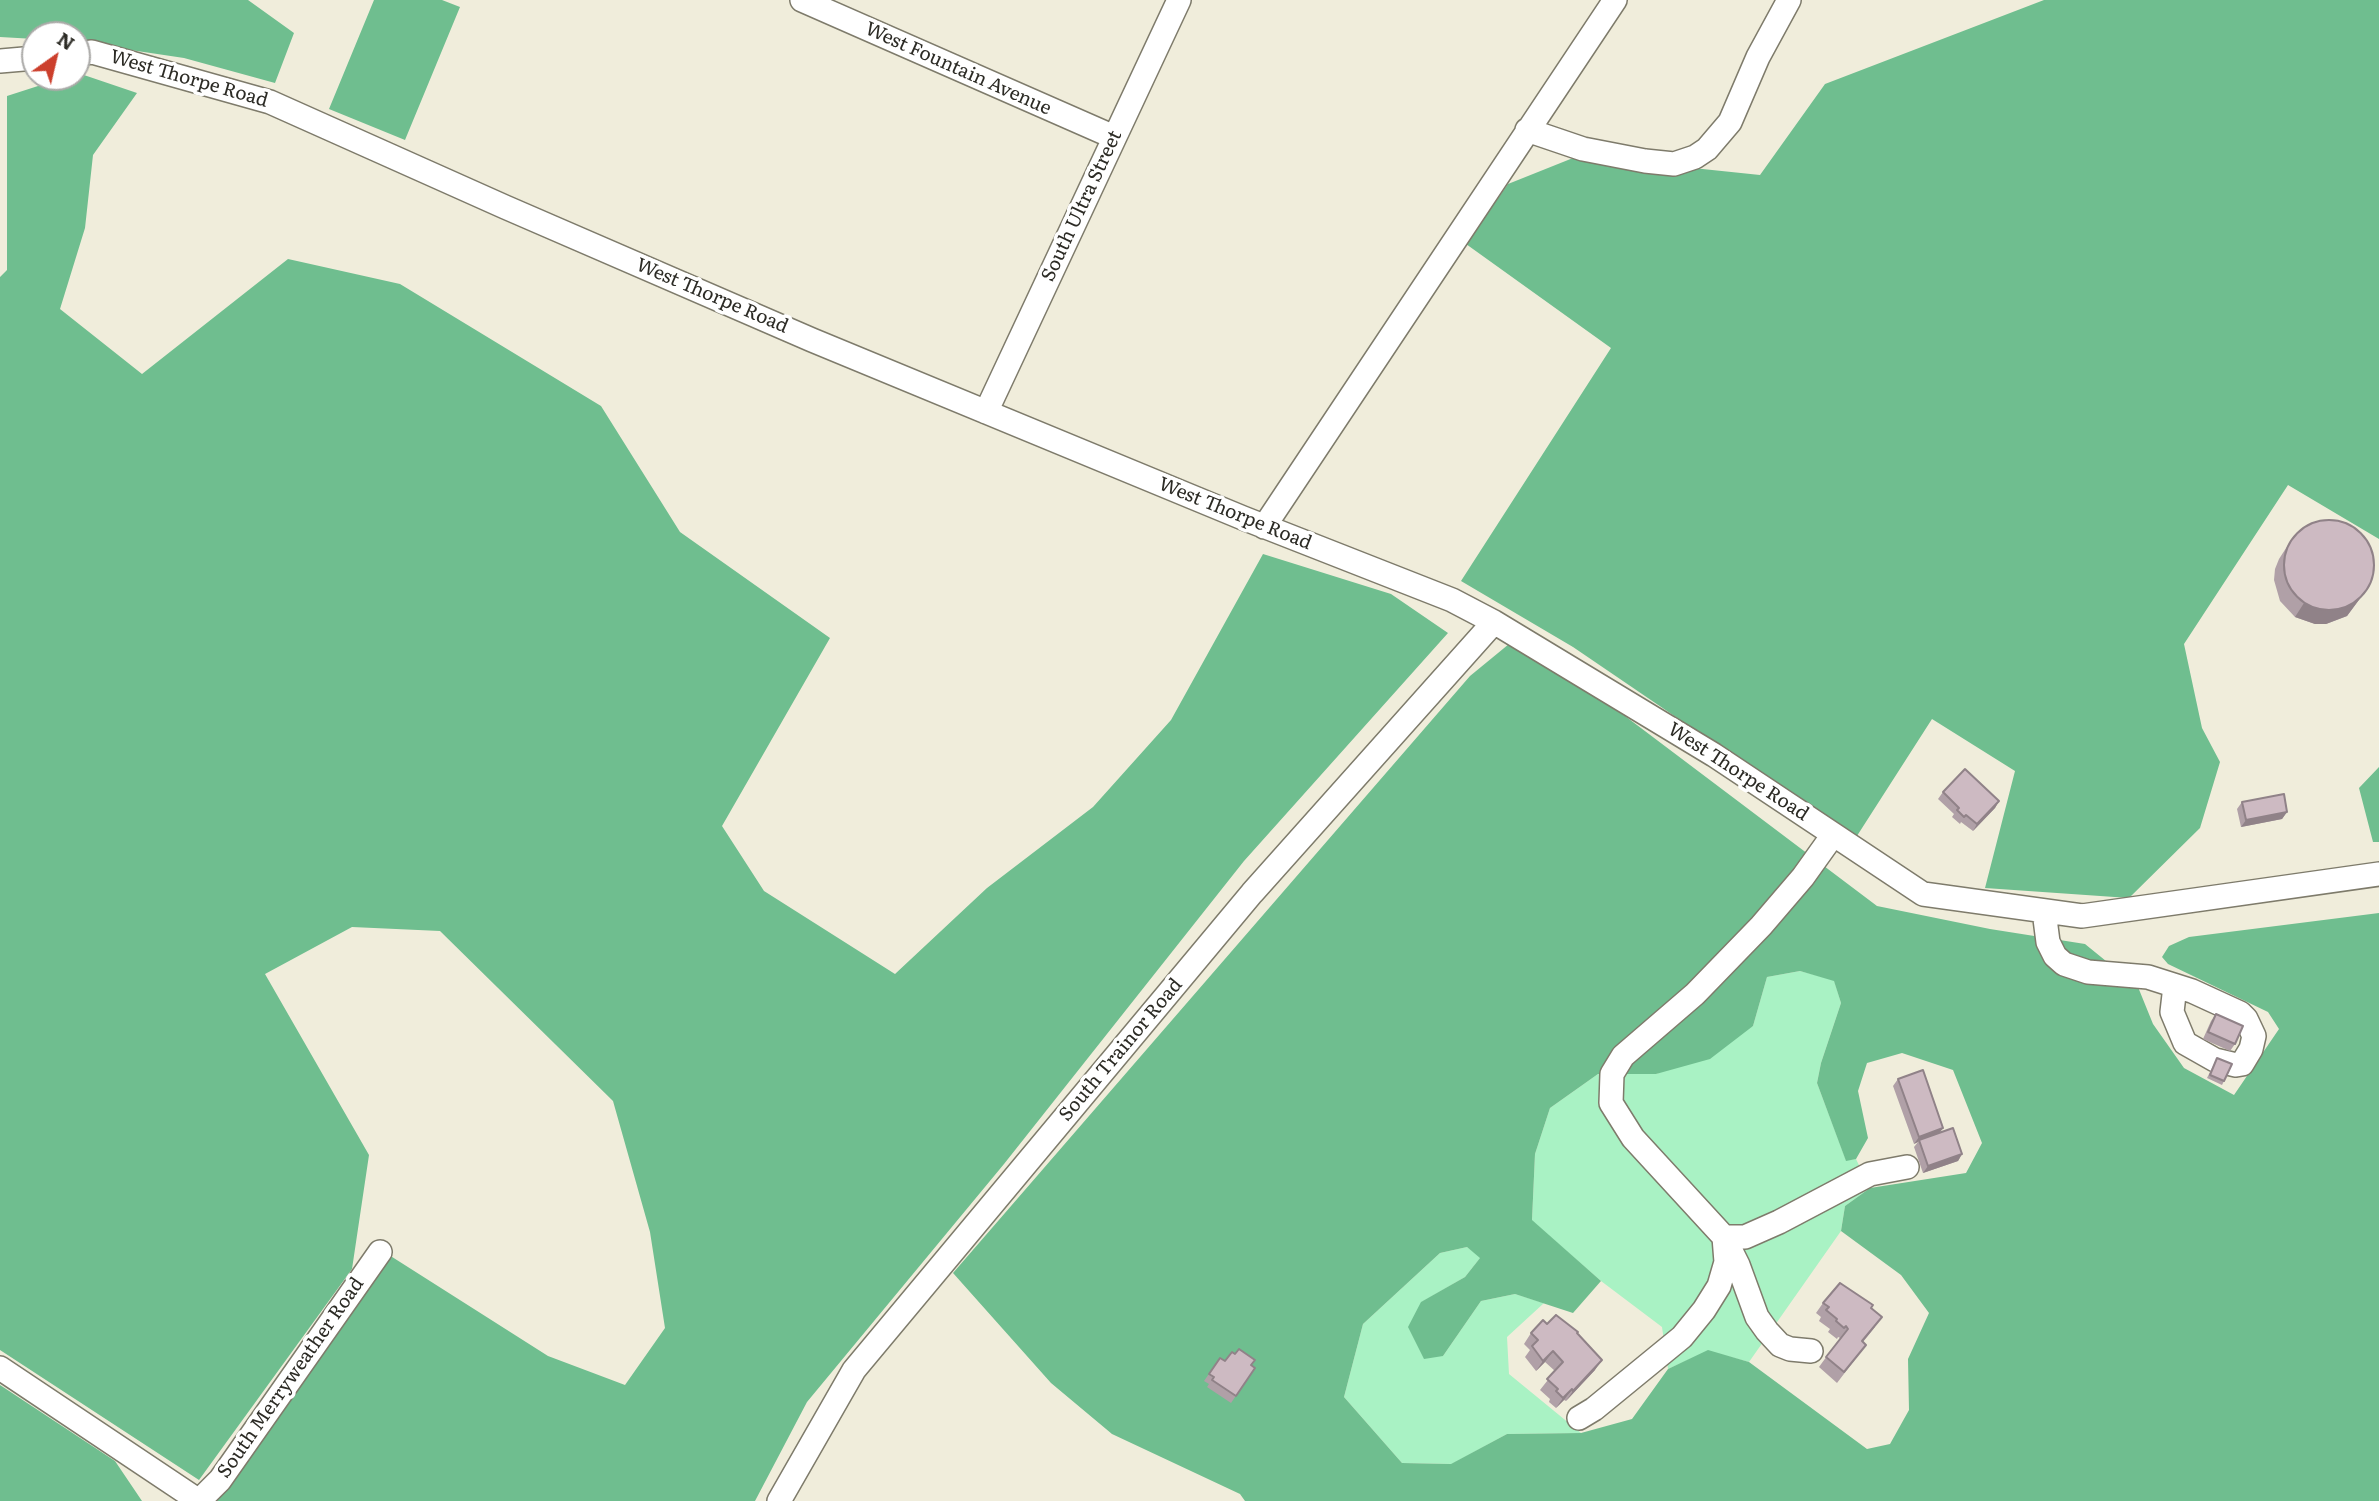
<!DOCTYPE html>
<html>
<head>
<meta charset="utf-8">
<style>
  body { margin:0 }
  #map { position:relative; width:2379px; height:1501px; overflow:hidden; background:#f0eddb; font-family:Literata,serif }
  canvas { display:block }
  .north { position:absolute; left:21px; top:21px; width:70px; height:70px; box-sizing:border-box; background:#fff; border:2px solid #abaaa8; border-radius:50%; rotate:34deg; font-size:19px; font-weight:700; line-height:28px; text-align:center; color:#2c2b25 }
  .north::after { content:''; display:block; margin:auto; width:24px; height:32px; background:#cc3f2c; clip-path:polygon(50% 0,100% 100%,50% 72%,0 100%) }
</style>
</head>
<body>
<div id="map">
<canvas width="2379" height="1501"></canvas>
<div class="north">N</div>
</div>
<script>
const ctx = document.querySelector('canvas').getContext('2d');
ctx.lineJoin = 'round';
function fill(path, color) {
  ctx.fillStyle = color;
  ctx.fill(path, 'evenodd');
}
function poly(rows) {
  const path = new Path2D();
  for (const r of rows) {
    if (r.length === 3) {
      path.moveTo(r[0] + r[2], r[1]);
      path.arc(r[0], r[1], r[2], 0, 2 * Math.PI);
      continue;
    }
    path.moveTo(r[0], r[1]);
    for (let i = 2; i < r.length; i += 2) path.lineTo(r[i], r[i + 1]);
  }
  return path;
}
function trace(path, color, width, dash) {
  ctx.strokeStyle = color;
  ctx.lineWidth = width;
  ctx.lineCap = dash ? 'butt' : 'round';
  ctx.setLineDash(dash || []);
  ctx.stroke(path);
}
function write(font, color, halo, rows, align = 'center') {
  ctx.font = font + ' Literata,serif';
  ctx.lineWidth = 7;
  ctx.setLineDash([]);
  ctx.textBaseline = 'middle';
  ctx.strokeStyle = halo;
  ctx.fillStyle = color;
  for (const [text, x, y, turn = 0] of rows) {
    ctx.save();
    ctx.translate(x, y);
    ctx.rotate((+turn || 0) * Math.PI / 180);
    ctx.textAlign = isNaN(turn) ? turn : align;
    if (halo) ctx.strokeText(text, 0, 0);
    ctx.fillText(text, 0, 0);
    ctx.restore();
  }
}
fill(poly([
  [1800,971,1834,980,1841,1003,1821,1063,1817,1083,1846,1160,1856,1159,1870,1188,1845,1206,1841,1231,1749,1362,1708,1351,1668,1369,1662,1327,1601,1281,1532,1221,1535,1154,1550,1108,1598,1074,1656,1074,1753,1026,1767,977],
  [1467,1247,1481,1257,1465,1277,1422,1302,1443,1356,1481,1301,1515,1294,1544,1303,1507,1337,1509,1374,1581,1433,1507,1434,1452,1464,1402,1463,1344,1397,1363,1324,1440,1253]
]), '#a9f2c4');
fill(poly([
  [0,0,248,0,294,33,275,83,184,58,77,42,77,35,35,35,35,39,0,37],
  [374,0,442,0,460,7,405,140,329,109],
  [2044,0,2379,0,2379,539,2288,485,2184,644,2202,728,2220,762,2200,828,2129,898,1985,888,2015,771,1932,719,1855,839,1573,647,1461,581,1611,348,1466,244,1508,184,1578,156,1760,175,1825,84],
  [78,73,137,93,93,155,85,228,60,309,142,374,288,259,400,284,601,406,680,532,830,638,722,826,764,891,895,974,987,888,1093,807,1171,720,1263,554,1391,594,1448,633,1244,861,1004,1164,807,1402,755,1501,217,1501,389,1255,548,1356,625,1385,665,1328,650,1232,613,1101,440,931,352,927,265,974,369,1155,352,1269,199,1480,0,1350,0,277,7,270,7,96,66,77,77,77],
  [1509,644,1625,716,1877,906,1990,929,2085,944,2138,987,2153,1024,2184,1068,2234,1095,2279,1029,2268,1012,2168,964,2162,957,2169,946,2189,937,2379,913,2379,1501,1245,1501,1240,1494,1112,1434,1051,1383,953,1273,1470,676],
  [1800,971,1834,981,1841,1003,1821,1063,1817,1083,1846,1161,1856,1159,1868,1138,1858,1091,1867,1063,1902,1053,1953,1070,1982,1143,1966,1173,1870,1188,1845,1206,1841,1231,1901,1275,1929,1313,1908,1359,1909,1410,1890,1444,1867,1449,1749,1362,1708,1350,1668,1369,1632,1419,1581,1433,1507,1434,1451,1464,1402,1463,1344,1397,1363,1324,1440,1253,1467,1247,1480,1258,1465,1277,1421,1302,1408,1327,1424,1359,1443,1356,1481,1301,1515,1294,1573,1313,1601,1281,1532,1220,1535,1154,1550,1108,1598,1074,1656,1074,1710,1059,1753,1026,1767,977],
  [2379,767,2379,842,2373,842,2359,788],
  [0,1385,115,1461,142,1501,0,1501]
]), '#6fbe8f');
const minor = poly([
  [802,0,1114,137],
  [77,54,92,52,270,102,505,207,812,340,1243,518,1452,600,1494,622,1714,755,1923,894,2082,916,2379,874],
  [0,61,35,58],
  [1527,130,1583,149,1645,161,1674,164,1695,157,1707,149,1730,122,1758,57,1789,0],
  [986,412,1179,0],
  [1264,527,1615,0],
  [1833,835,1803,877,1761,926,1695,994,1623,1056,1612,1074,1611,1103,1633,1138,1724,1237,1745,1237,1779,1222,1870,1174,1907,1167],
  [2044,911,2048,942,2055,956,2064,964,2088,972,2148,977,2192,991,2240,1013,2246,1019,2254,1036,2251,1049,2242,1064,2236,1065,2215,1060,2185,1043,2172,1012,2175,986],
  [1727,1243,1738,1265,1757,1317,1767,1331,1780,1345,1790,1349,1811,1351],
  [0,1368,199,1501],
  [1579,1418,1594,1409,1682,1337,1704,1310,1719,1286,1726,1262,1724,1237],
  [199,1501,220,1480,380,1252],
  [779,1501,854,1370,1252,893,1494,622]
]);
trace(minor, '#7e7b6b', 26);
trace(minor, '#fff', 23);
fill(poly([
  [2288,545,2370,585,2347,616,2326,624,2315,624,2295,617,2280,601,2274,580,2275,569,2279,559],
  [1943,792,1999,801,1995,808,1973,831,1961,822,1960,824,1952,817,1954,814,1938,799],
  [2242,802,2287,812,2282,819,2241,827,2237,809],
  [2216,1014,2235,1044,2230,1051,2203,1039,2211,1021],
  [2217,1058,2224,1081,2222,1085,2207,1078],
  [1898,1079,1940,1133,1962,1154,1958,1161,1923,1173,1914,1147,1918,1142,1914,1144,1893,1086],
  [1823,1303,1871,1308,1875,1327,1863,1342,1866,1345,1837,1383,1819,1367,1840,1338,1838,1337,1837,1339,1828,1332,1830,1329,1819,1321,1821,1317,1816,1313],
  [1547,1324,1577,1334,1595,1370,1566,1401,1564,1400,1556,1408,1549,1402,1550,1399,1540,1390,1555,1371,1545,1362,1536,1371,1525,1357,1530,1350,1524,1344,1531,1333],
  [1220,1358,1225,1361,1251,1365,1255,1368,1231,1403,1207,1387,1209,1384,1204,1381]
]), '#b0a0a7');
fill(poly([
  [2370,585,2347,616,2326,624,2315,624,2295,617,2304,603],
  [1999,801,1995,808,1973,831,1977,824],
  [2287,812,2282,819,2241,827,2246,820],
  [1943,1128,1939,1134,1919,1140,1918,1142,1914,1144,1919,1137],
  [1962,1154,1958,1161,1923,1173,1928,1166],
  [1553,1351,1545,1362,1536,1371,1543,1361],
  [1602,1360,1595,1370,1566,1401,1573,1391],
  [1572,1389,1564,1400,1556,1408,1563,1398]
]), '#908288');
const building = poly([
  [2329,565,45],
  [1965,769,1999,801,1977,824,1966,815,1964,817,1957,810,1959,808,1943,792,1965,769],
  [2284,794,2287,812,2246,820,2242,802,2284,794],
  [2216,1014,2243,1026,2235,1044,2208,1032,2216,1014],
  [2217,1058,2232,1064,2224,1081,2210,1075,2217,1058],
  [1923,1070,1943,1128,1919,1137,1898,1079,1923,1070],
  [1953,1128,1962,1154,1928,1166,1919,1140,1953,1128],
  [1840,1283,1873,1305,1871,1308,1882,1317,1862,1341,1866,1345,1844,1372,1826,1357,1848,1329,1846,1326,1844,1328,1836,1321,1837,1319,1826,1310,1829,1307,1823,1303,1840,1283],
  [1556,1315,1578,1332,1577,1333,1602,1360,1573,1391,1572,1389,1563,1398,1556,1391,1558,1389,1547,1379,1563,1362,1553,1351,1543,1361,1532,1346,1538,1340,1531,1333,1543,1320,1547,1324,1556,1315],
  [1239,1349,1255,1360,1251,1365,1255,1368,1236,1396,1212,1380,1214,1377,1209,1374,1220,1358,1225,1361,1232,1352,1235,1354,1239,1349]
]);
fill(building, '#cdbac2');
trace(building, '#908288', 2);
write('19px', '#2c2b25', '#fff', [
  ["West Fountain Avenue",958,69,24],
  ["West Thorpe Road",189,79,16],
  ["South Ultra Street",1082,206,-65],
  ["West Thorpe Road",712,296,23],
  ["West Thorpe Road",1235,514,22],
  ["West Thorpe Road",1738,772,33],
  ["South Trainor Road",1121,1050,-50],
  ["South Merryweather Road",291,1378,-55]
]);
</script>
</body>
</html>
